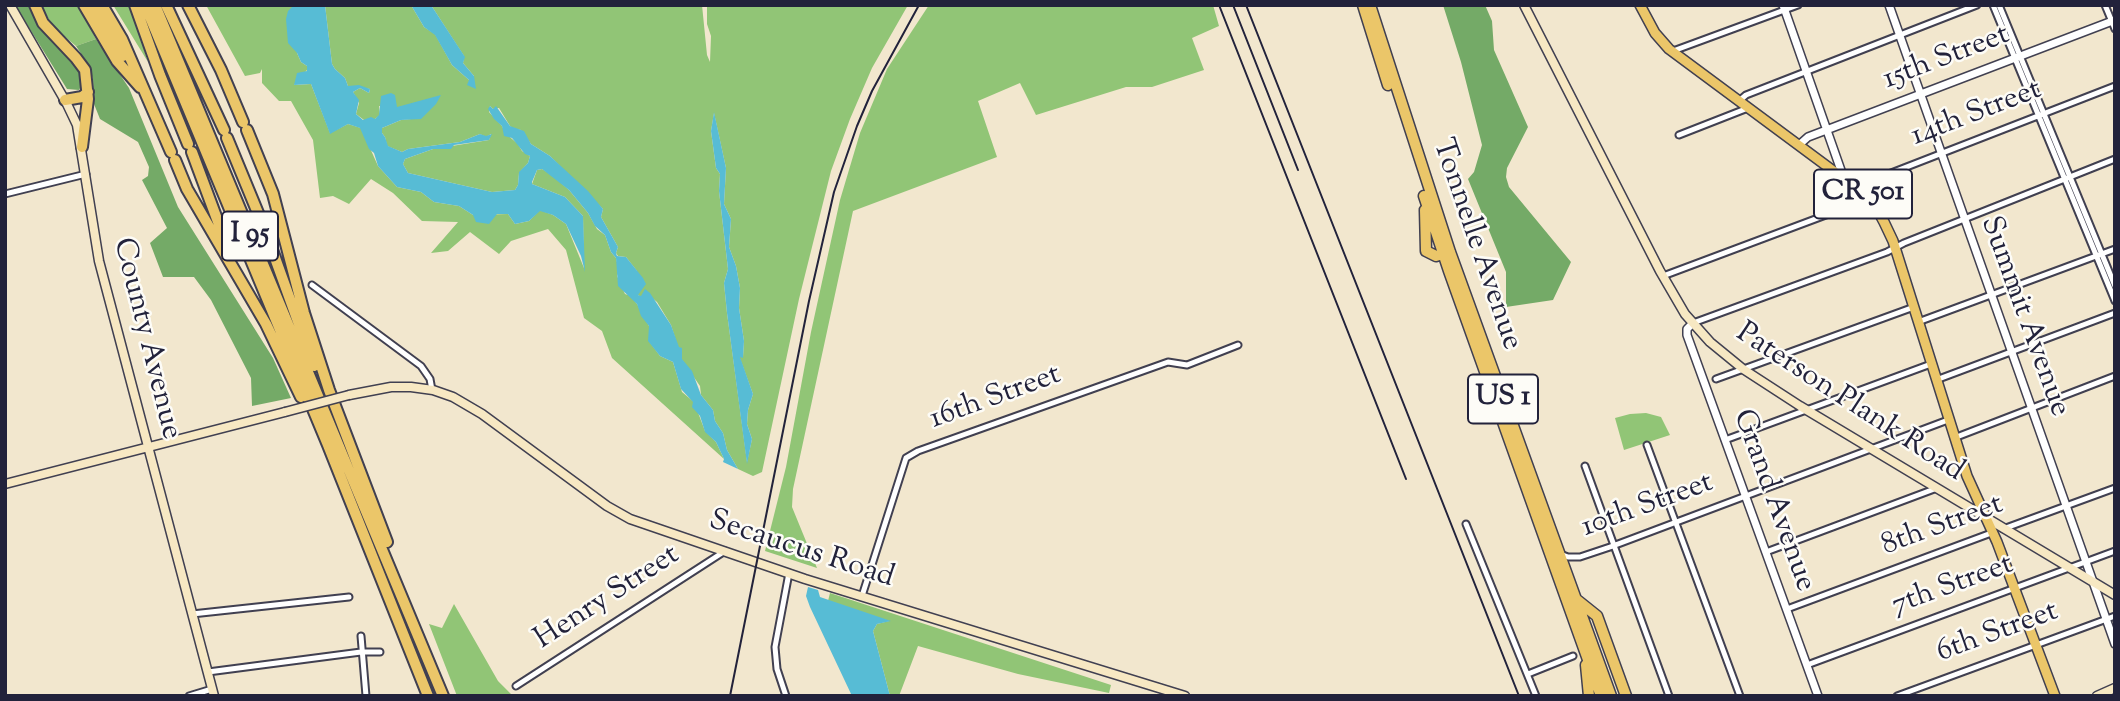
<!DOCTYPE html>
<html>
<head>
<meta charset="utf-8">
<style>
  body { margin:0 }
  #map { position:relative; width:2120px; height:701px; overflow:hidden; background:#f2e7ce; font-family:"Sorts Mill Goudy",serif }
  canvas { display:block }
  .frame { position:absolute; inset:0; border:7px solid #22223b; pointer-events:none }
</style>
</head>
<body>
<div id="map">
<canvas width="2120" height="701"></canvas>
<div class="frame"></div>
</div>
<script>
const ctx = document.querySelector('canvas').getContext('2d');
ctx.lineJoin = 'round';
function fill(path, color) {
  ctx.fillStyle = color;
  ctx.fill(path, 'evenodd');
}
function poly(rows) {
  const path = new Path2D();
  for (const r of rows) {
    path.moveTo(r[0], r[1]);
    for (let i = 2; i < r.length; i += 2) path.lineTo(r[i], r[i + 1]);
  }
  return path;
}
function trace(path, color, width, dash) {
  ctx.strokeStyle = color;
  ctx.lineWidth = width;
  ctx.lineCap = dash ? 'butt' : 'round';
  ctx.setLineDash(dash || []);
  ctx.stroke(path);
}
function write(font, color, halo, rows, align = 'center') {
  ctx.font = font + ' "Sorts Mill Goudy",serif';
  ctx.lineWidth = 5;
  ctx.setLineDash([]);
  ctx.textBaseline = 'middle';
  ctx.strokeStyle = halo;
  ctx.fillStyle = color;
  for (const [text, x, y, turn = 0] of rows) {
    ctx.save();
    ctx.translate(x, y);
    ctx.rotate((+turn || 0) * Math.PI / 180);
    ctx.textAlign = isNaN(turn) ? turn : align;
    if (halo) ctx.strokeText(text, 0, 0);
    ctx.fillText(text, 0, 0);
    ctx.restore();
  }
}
fill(poly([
  [41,5,78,5,96,39,76,46,53,27],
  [113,5,130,5,148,62],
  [206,5,294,5,297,53,301,62,307,66,307,70,294,85,311,84,330,133,348,124,361,128,378,166,397,187,421,192,434,202,459,206,473,215,508,214,515,224,529,221,540,210,553,215,566,224,584,268,583,216,565,197,532,184,537,170,542,169,552,175,569,190,588,213,597,229,605,235,611,252,616,258,619,271,617,276,625,294,631,296,637,304,649,326,649,341,660,356,673,362,682,392,694,402,705,431,716,442,724,459,612,358,602,331,584,318,566,250,548,229,511,241,499,254,470,232,448,251,431,253,458,222,422,221,393,193,371,179,349,204,333,196,320,198,313,140,291,101,279,101,262,83,262,69,260,73,245,76],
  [325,5,411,5,424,27,435,34,452,65,469,80,474,76,463,63,464,56,431,5,702,5,707,55,710,62,711,36,707,24,707,5,908,5,872,68,850,119,831,171,799,299,762,472,753,476,738,469,727,450,723,433,715,421,713,410,701,395,700,386,682,360,671,325,657,302,645,292,641,297,638,295,637,271,626,257,618,256,616,253,618,247,601,217,603,209,550,156,531,144,521,130,514,129,510,126,499,108,493,109,490,106,489,112,502,126,505,133,518,144,522,151,530,156,528,163,519,173,518,185,515,190,492,192,408,173,403,164,405,159,433,149,489,140,491,134,486,137,480,134,460,142,408,149,402,152,387,146,385,137,382,133,382,128,401,120,421,118,440,96,397,108,379,106,380,115,375,119,364,120,356,114,359,103,353,92,360,88,369,93,370,89,348,86,345,78,335,69,332,64],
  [714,113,726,168,724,204,731,219,729,247,736,266,740,288,739,308,744,341,743,357,739,356,753,394,748,410,747,424,752,439,747,462,727,313,724,283,728,269,719,191,720,174,716,168,711,131],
  [929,5,1213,5,1219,26,1192,38,1204,70,1152,87,1126,87,1036,115,1020,83,978,101,997,157,853,211,793,489,792,507,817,568,765,551,786,467,811,332,840,200,860,133,887,69],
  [1646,413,1661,417,1670,435,1624,450,1615,418,1630,414],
  [830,593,1111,685,1109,693,1018,674,918,646,899,696,890,696,873,631,877,624,889,621,828,601],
  [454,604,498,681,513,696,457,696,429,624,442,628]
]), '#91c576');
fill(poly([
  [15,5,31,5,33,13,44,30,71,57,80,73,83,83,79,90,67,89],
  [1443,5,1485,5,1492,21,1494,50,1528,127,1507,168,1506,177,1509,187,1571,262,1553,300,1506,307,1506,272,1468,179,1474,172,1482,145,1461,62],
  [96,39,129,88,178,207,273,358,291,398,252,406,251,378,211,300,194,277,163,277,150,243,167,228,142,180,148,176,149,167,138,142,100,119,94,104,93,79,88,64,76,46]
]), '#74aa67');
fill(poly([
  [294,5,325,5,332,64,335,69,345,78,348,86,359,85,370,89,369,93,360,88,353,92,359,100,356,114,363,120,371,117,375,119,379,115,381,96,391,93,395,95,397,107,441,95,436,104,421,119,401,120,382,128,382,133,385,137,388,146,402,152,408,149,460,142,480,134,486,136,492,134,489,140,454,145,451,149,433,149,405,159,403,164,408,173,492,192,515,190,518,185,519,172,528,163,530,156,525,154,512,138,504,136,502,126,494,119,488,109,490,106,493,109,496,106,510,126,524,131,531,144,550,156,588,191,603,209,601,217,618,247,616,253,617,256,626,257,643,278,646,284,638,295,641,296,645,289,650,293,671,325,679,347,682,348,682,359,692,371,701,395,713,410,715,421,723,433,727,450,738,469,723,462,724,459,716,442,705,432,700,416,692,407,693,402,681,389,673,362,660,356,648,341,649,326,641,316,637,304,618,286,616,258,611,252,605,235,595,226,588,213,569,190,542,169,537,170,532,182,532,184,565,197,583,216,585,272,581,256,566,224,553,215,540,211,529,221,515,224,508,214,497,214,489,224,476,222,473,215,459,206,434,202,421,192,397,187,378,166,374,153,369,149,360,128,348,124,330,134,311,84,294,85,297,73,307,71,307,66,301,62,297,53,288,43,286,19,288,11],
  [411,5,431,5,465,57,463,63,474,76,476,89,467,85,469,80,452,65,435,35,424,27],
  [714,112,726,168,724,204,731,219,729,247,736,266,740,288,739,308,744,341,743,358,740,357,753,394,748,410,747,424,752,439,747,464,727,313,724,283,728,269,719,191,720,174,716,168,711,131],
  [808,587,818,590,820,597,891,621,877,624,873,631,890,696,852,696,810,607,806,596]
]), '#57bcd5');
const minor = poly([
  [1993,5,2115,301],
  [1999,5,2115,286],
  [2105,5,2115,29],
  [1673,51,1798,5],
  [1739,101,1746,95,1977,5],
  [1679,135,1748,108],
  [1855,187,2115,86],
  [5,194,86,174],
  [1663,276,1866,200],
  [312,285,421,366,430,379,432,390],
  [1918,322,2115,249],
  [1693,323,1887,252,1904,243,2115,159],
  [1716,379,1914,307],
  [1936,380,2115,313],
  [1954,438,2115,376],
  [1725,440,1931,364],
  [1647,445,1740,696],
  [1585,466,1669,696],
  [1466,524,1536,696],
  [2003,529,2115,488],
  [1766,552,1937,488],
  [1560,554,1568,557,1580,557,1610,547,1948,420],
  [862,596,906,458,918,451,1168,362,1187,365,1238,345],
  [1787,609,1994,532],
  [192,614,349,597],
  [361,636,366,696],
  [1807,665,2115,551],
  [208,672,361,652,380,652],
  [1528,674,1573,656],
  [516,686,725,551],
  [189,696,212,689],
  [786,696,777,669,775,647,789,573],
  [1897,696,2115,616]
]);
const tertiary = poly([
  [1783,5,1844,179],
  [1889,5,2115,644],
  [1799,145,1808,137,2115,20],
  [1693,323,1687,329,1687,335,1818,696]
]);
const secondary = poly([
  [10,5,67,104,77,125,99,261,214,696],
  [1524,5,1660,271,1685,314,1710,342,1743,369,1800,406,2115,595],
  [349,395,391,387,411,387,433,390,453,397,482,414,607,506,630,519,805,579,1185,696],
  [5,484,285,412],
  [2097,696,2115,688]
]);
const primary = poly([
  [1640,5,1655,33,1669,49,1855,187,1877,209,1884,222,1893,241,1967,476,1997,542,2055,696]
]);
const trunk = poly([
  [1363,5,1388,85],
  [1370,5,1450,252,1611,696],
  [1424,196,1449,271,1601,696],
  [1425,210,1426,251,1436,256,1449,252],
  [1577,600,1597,616,1626,696],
  [1586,665,1589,696]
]);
const motorway = poly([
  [35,5,43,23,76,58,85,70,88,99,82,147],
  [84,5,117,61,140,87],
  [93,5,123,56],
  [102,5,122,39,171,152],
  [135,5,160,75,188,144],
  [145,5,328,445,428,696],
  [155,5,443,696],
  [166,5,224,130],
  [188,5,221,70,243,122],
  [65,100,82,97,88,92],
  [247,130,273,194,304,313,329,390,387,542],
  [227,138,265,230,314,366],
  [192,152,227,246],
  [175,160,187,189,266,324,301,397]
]);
trace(minor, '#414051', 9);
trace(tertiary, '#414051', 10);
trace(secondary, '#414051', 11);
trace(primary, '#414051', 12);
trace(trunk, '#414051', 13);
trace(motorway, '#414051', 14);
trace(minor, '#fff', 5);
trace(tertiary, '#fff', 7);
trace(secondary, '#f7e8c3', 8);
trace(primary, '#ebc669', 9);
trace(trunk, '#ebc669', 10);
trace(motorway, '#ebc669', 10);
trace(poly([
  [1219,5,1406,479],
  [1233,5,1298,170],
  [1246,5,1519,696],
  [730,696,809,301,834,192,857,126,872,91,919,5]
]), '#22223b', 2);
const secondaryBridge = poly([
  [285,412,349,395]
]);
trace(secondaryBridge, '#414051', 11, []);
trace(secondaryBridge, '#f7e8c3', 8);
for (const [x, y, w] of [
  [1863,194,98],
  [250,236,56],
  [1503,399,70]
]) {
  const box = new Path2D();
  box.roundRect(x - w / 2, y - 24.5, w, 49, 5);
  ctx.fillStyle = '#fdfcf7';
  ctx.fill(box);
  trace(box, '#22223b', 2);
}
write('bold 28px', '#22223b', null, [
  ["CR 501",1863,194],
  ["I 95",250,236],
  ["US 1",1503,399]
]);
write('30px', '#22223b', '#fdfcf7', [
  ["15th Street",1947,59,-21],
  ["14th Street",1977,115,-21],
  ["Tonnelle Avenue",1475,245,71],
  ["Summit Avenue",2023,317,70],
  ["County Avenue",145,339,76],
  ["16th Street",996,399,-20],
  ["Paterson Plank Road",1849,404,33],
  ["Grand Avenue",1772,501,70],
  ["10th Street",1648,507,-20],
  ["8th Street",1943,527,-20],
  ["Secaucus Road",801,551,18],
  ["7th Street",1953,587,-20],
  ["Henry Street",608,599,-33],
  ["6th Street",1998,634,-20]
]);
</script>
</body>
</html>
